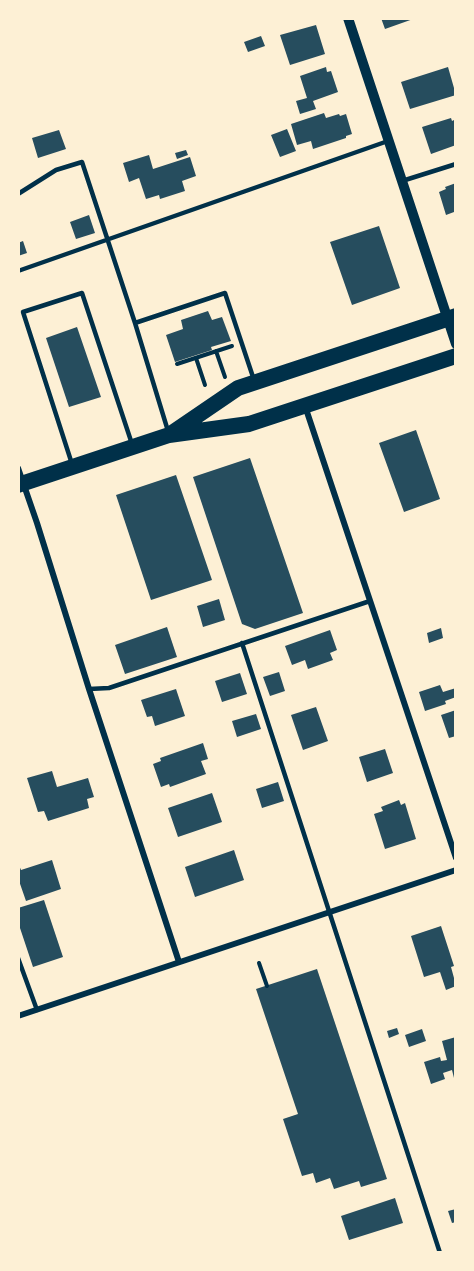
<!DOCTYPE html>
<html>
<head>
<meta charset="utf-8">
<style>
  body { margin:0 }
  #map { position:relative; width:474px; height:1271px; overflow:hidden; background:#fdf0d5; font-family:"Titillium Web",sans-serif }
  canvas { display:block }
  .frame { position:absolute; inset:0; border:20px solid #fdf0d5; pointer-events:none }
</style>
</head>
<body>
<div id="map">
<canvas width="474" height="1271"></canvas>
<div class="frame"></div>
</div>
<script>
const ctx = document.querySelector('canvas').getContext('2d');
ctx.lineJoin = 'round';
function fill(path, color) {
  ctx.fillStyle = color;
  ctx.fill(path, 'evenodd');
}
function poly(rows) {
  const path = new Path2D();
  for (const r of rows) {
    path.moveTo(r[0], r[1]);
    for (let i = 2; i < r.length; i += 2) path.lineTo(r[i], r[i + 1]);
  }
  return path;
}
function trace(path, color, width, dash) {
  ctx.strokeStyle = color;
  ctx.lineWidth = width;
  ctx.lineCap = dash ? 'butt' : 'round';
  ctx.setLineDash(dash || []);
  ctx.stroke(path);
}
fill(poly([
  [381,18,416,18,385,29],
  [316,25,325,54,290,65,280,35],
  [261,36,265,46,248,52,244,42],
  [326,67,327,72,331,71,338,92,313,101,316,109,300,114,296,101,307,98,300,76],
  [448,67,456,95,410,109,401,82],
  [324,113,326,118,339,114,340,116,346,114,352,134,346,136,346,138,313,149,311,141,297,145,291,124],
  [451,118,452,121,456,119,456,145,431,154,422,127],
  [287,129,296,151,280,157,271,135],
  [59,130,66,149,38,158,32,138],
  [186,150,188,155,177,159,175,153],
  [149,155,153,169,190,157,196,176,182,181,185,191,160,199,159,195,146,199,139,178,129,182,123,163],
  [456,183,456,218,454,212,446,215,439,192,446,189,445,187],
  [89,215,95,233,76,239,70,222],
  [379,226,400,288,352,305,330,242],
  [23,241,27,253,18,256,18,243],
  [208,311,212,320,222,317,231,341,211,347,212,350,175,362,166,335,183,329,181,320],
  [77,327,101,397,69,407,46,338],
  [416,430,440,499,404,512,379,443],
  [250,458,303,613,255,629,242,624,193,477],
  [176,475,212,580,151,600,116,495],
  [219,599,225,620,203,627,197,606],
  [167,627,177,657,125,674,115,645],
  [441,628,443,638,429,643,427,633],
  [330,630,337,650,330,653,333,660,308,669,305,660,292,665,285,646],
  [279,672,285,691,270,696,263,677],
  [240,673,247,694,222,702,215,681],
  [440,685,443,692,456,688,456,697,445,701,446,704,425,711,419,692],
  [176,689,185,716,155,726,152,716,147,717,141,700],
  [316,707,328,741,303,750,291,715],
  [456,710,456,736,449,738,441,715],
  [256,714,261,729,237,737,232,721],
  [203,743,208,759,201,761,206,774,170,787,169,784,161,787,153,764,161,761,160,758],
  [385,749,393,773,367,782,359,757],
  [52,771,57,787,88,778,94,797,87,799,89,808,48,821,44,811,38,812,27,778],
  [278,782,284,801,262,808,256,789],
  [212,793,222,822,178,837,168,808],
  [399,800,401,805,405,803,416,839,385,849,374,814,383,811,381,807],
  [234,850,244,880,195,897,185,867],
  [52,860,61,889,26,901,18,878,18,863,21,870],
  [44,900,63,957,33,967,18,922,18,908],
  [441,926,454,966,451,967,454,978,456,978,456,986,446,990,440,972,424,977,411,936],
  [317,969,387,1179,361,1187,359,1181,334,1189,330,1178,316,1183,313,1173,302,1176,283,1119,298,1114,256,989],
  [397,1028,399,1034,389,1038,387,1031],
  [422,1029,426,1041,409,1047,405,1035],
  [456,1037,456,1077,454,1078,452,1070,443,1073,445,1079,431,1084,424,1062,440,1057,441,1061,447,1060,442,1041],
  [395,1198,403,1223,349,1240,341,1216],
  [456,1209,456,1222,452,1223,448,1211]
]), '#264d5e');
trace(poly([
  [216,351,225,377],
  [196,358,205,385],
  [177,364,232,346],
  [259,963,267,986]
]), '#003049', 4);
trace(poly([
  [402,181,456,164],
  [18,194,56,170,82,162,135,323,168,431],
  [18,271,388,141],
  [135,323,225,293,254,380],
  [72,464,23,312,82,293,132,444],
  [242,643,440,1253],
  [89,689,109,688,370,601],
  [18,958,37,1010]
]), '#003049', 4.5);
trace(poly([
  [305,406,456,858],
  [18,468,37,523,89,689,179,962],
  [18,1016,456,870]
]), '#003049', 6);
trace(poly([
  [348,18,456,344]
]), '#003049', 10);
trace(poly([
  [172,433,238,388,456,316],
  [18,485,169,435,249,424,456,356]
]), '#003049', 16);
</script>
</body>
</html>
